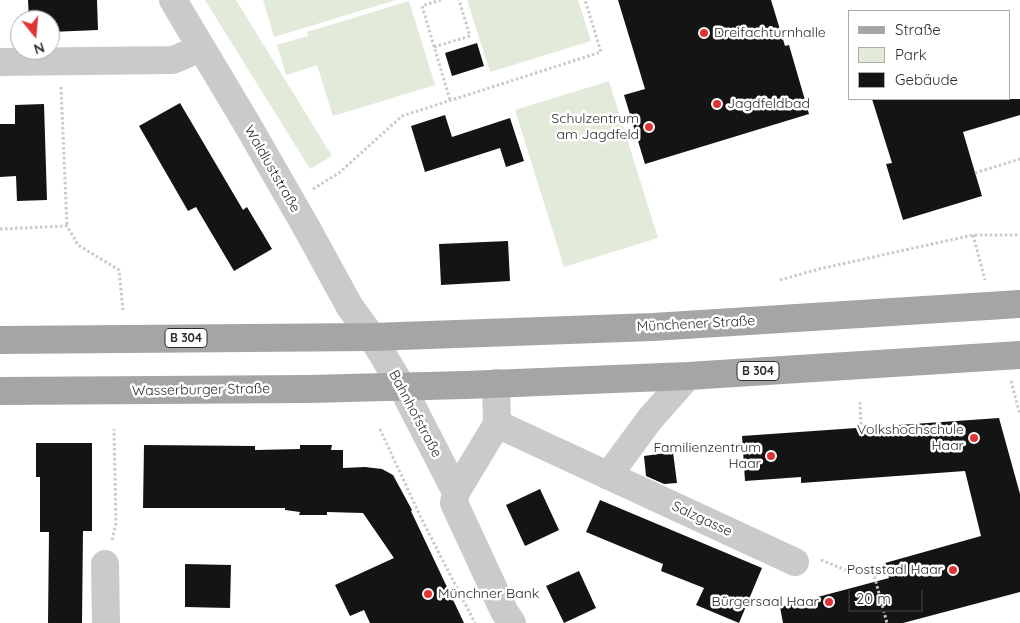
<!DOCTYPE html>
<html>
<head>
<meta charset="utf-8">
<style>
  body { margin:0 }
  #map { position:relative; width:1020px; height:623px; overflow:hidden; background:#fff; font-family:Quicksand,sans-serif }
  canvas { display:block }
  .legend { position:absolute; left:848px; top:10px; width:162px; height:90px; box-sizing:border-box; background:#fff; border:1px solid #ababab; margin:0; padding:6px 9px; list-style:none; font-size:15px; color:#2d2d2d }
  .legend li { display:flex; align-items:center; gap:10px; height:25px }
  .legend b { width:25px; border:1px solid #ababab }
  .north { position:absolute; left:10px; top:10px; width:50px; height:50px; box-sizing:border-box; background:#fff; border:1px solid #ababab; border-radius:50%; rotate:163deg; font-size:14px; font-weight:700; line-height:20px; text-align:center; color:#2d2d2d }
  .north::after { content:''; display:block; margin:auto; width:18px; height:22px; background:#e03333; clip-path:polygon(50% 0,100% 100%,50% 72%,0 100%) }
  .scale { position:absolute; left:848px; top:590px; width:75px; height:22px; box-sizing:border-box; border:2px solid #2d2d2d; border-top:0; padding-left:6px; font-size:15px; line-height:18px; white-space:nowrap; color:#2d2d2d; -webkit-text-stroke:4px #fff; paint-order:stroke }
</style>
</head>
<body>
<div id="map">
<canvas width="1020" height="623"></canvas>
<ul class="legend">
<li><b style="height:6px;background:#a5a5a5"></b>Straße</li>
<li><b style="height:14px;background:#e2eada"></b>Park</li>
<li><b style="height:14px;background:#141414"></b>Gebäude</li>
</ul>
<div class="north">N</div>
<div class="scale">20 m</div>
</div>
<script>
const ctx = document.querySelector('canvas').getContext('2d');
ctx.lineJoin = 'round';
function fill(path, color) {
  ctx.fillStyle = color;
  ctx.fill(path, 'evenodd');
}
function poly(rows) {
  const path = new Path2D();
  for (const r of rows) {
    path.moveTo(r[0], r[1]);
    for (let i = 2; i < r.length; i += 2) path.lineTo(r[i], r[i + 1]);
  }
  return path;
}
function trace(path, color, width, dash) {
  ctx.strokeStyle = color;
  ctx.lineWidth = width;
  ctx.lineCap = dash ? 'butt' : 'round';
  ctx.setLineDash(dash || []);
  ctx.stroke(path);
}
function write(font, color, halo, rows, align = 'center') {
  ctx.font = font + ' Quicksand,sans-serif';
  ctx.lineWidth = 5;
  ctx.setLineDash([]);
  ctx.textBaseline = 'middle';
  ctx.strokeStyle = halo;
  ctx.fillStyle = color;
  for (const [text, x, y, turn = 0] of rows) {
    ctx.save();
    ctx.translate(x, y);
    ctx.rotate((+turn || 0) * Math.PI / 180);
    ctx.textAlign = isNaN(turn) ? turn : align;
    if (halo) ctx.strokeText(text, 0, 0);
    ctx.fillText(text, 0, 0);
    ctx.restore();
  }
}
fill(poly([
  [205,0,236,0,332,156,310,169],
  [263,0,396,0,274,37],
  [467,0,578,0,591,41,490,72],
  [409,1,435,85,333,116,317,65,286,75,277,45,308,36,307,32],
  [609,81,658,238,564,267,515,110]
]), '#e2eada');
fill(poly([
  [28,0,97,0,98,30,50,32,50,20,29,20],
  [618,0,771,0,785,46,789,45,809,114,645,164,624,95,645,89],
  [477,43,484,66,452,76,445,53],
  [872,99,1020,99,1020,115,963,132,982,196,903,220,886,164,892,163],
  [180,103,243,210,247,207,272,249,234,271,196,207,188,211,139,126],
  [44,104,47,200,17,201,16,176,0,177,0,124,15,124,15,105],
  [445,115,452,137,510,118,524,161,506,167,500,148,425,172,411,126],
  [508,241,510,281,441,285,439,244],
  [999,418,1020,494,1020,592,903,623,783,623,780,607,889,578,885,563,981,536,965,471,801,483,801,477,745,481,742,436],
  [36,443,92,443,92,531,83,531,82,623,48,623,49,532,40,532,40,477,36,477],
  [144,445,255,446,255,450,300,449,300,445,332,445,331,450,343,450,343,468,365,467,382,469,393,475,412,510,411,511,464,623,370,623,364,610,350,616,335,585,394,558,363,513,327,512,327,515,299,515,300,512,285,510,285,508,143,508],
  [673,452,677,483,664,484,646,476,644,456],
  [540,489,559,530,525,546,506,505],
  [600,500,762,568,739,623,696,605,704,588,661,571,663,564,586,532],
  [185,564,231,565,230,608,185,607],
  [579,571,596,608,564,623,546,586]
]), '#141414');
trace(poly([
  [441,0,422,6,450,100],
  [434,47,470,36,459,0],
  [61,87,67,226],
  [975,173,1020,159],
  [313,189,339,173,402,116,601,52,585,0],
  [0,229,67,226,78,245,119,270,123,310],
  [973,235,985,280],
  [780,280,819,269,973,235,1020,235],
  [1011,381,1020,415],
  [860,402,861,428],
  [380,429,422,520,475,623],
  [112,540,116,523,114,429],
  [821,560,851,572,873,571,887,623]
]), '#cacaca', 3, [2.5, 2.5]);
trace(poly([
  [173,0,247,124,305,225,350,307,372,337,402,387,456,492],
  [0,62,173,60,201,48],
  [496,383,497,424],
  [497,424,795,562],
  [497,424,456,492,454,503,504,611,512,623],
  [608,476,650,419,688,376],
  [105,564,106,623]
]), '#cacaca', 28);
trace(poly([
  [0,340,372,337,653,327,1020,304],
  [0,391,308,389,466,385,688,376,1020,355]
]), '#a5a5a5', 28);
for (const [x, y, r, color] of [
  [704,33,5,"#e03333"],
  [717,104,5,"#e03333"],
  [649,127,5,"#e03333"],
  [974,438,5,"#e03333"],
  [771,456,5,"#e03333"],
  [953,570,5,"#e03333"],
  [428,594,5,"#e03333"],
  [829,602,5,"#e03333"]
]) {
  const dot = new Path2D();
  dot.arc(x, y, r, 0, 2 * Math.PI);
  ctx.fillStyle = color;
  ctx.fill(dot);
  trace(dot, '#fff', 2);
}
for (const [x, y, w] of [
  [186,338,42],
  [758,371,42]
]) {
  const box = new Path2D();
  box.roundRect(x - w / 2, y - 9.5, w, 19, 4);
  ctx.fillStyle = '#fff';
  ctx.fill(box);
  trace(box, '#2d2d2d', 1);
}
write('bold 12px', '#2d2d2d', null, [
  ["B 304",186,338],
  ["B 304",758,371]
]);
write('14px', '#2d2d2d', '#fff', [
  ["Dreifachturnhalle",714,33,"left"],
  ["Jagdfeldbad",727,104,"left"],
  ["Schulzentrum",639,119],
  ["am Jagdfeld",639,135],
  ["Volkshochschule",964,430],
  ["Haar",964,446],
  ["Familienzentrum",761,448],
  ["Haar",761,464],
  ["Poststadl Haar",943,570],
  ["Münchner Bank",438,594,"left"],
  ["Bürgersaal Haar",819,602]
], 'right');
write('14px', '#2d2d2d', '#fff', [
  ["Waldluststraße",272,169,60],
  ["Münchener Straße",696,324,-3],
  ["Wasserburger Straße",201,390,-1],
  ["Bahnhofstraße",415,414,62],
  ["Salzgasse",702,519,25]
]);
</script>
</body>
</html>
